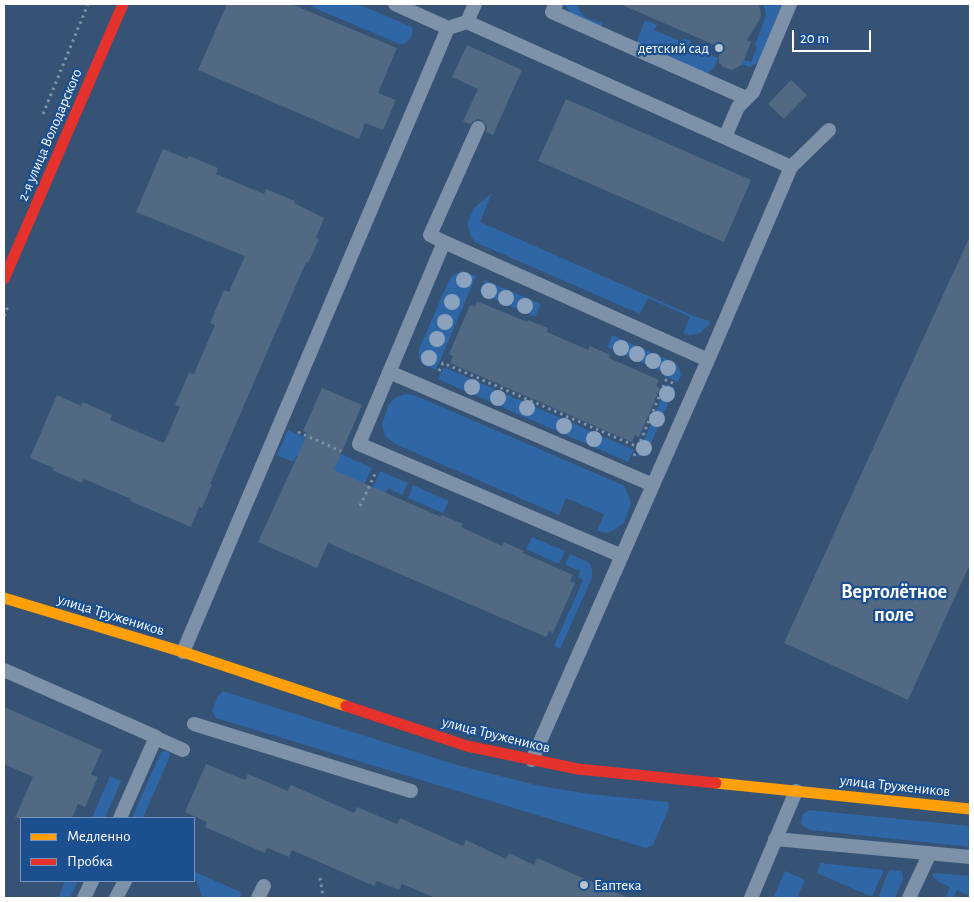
<!DOCTYPE html>
<html>
<head>
<meta charset="utf-8">
<style>
  body { margin:0 }
  #map { position:relative; width:974px; height:902px; overflow:hidden; background:#365274; font-family:"Alegreya Sans",sans-serif }
  canvas { display:block }
  .frame { position:absolute; inset:0; border:5px solid #fff; pointer-events:none }
  .legend { position:absolute; left:20px; top:817px; width:175px; height:65px; box-sizing:border-box; background:#1b4f8f; border:1px solid #7695bc; margin:0; padding:6px 9px; list-style:none; font-size:15px; color:#fff }
  .legend li { display:flex; align-items:center; gap:10px; height:25px }
  .legend b { width:25px; border:1px solid #7695bc }
  .scale { position:absolute; left:792px; top:30px; width:79px; height:22px; box-sizing:border-box; border:2px solid #fff; border-top:0; padding-left:6px; font-size:15px; line-height:18px; white-space:nowrap; color:#fff; -webkit-text-stroke:4px #1b4f8f; paint-order:stroke }
</style>
</head>
<body>
<div id="map">
<canvas width="974" height="902"></canvas>
<div class="frame"></div>
<ul class="legend">
<li><b style="height:6px;background:#ff9f0a"></b>Медленно</li>
<li><b style="height:6px;background:#e5322d"></b>Пробка</li>
</ul>
<div class="scale">20 m</div>
</div>
<script>
const ctx = document.querySelector('canvas').getContext('2d');
ctx.lineJoin = 'round';
function fill(path, color) {
  ctx.fillStyle = color;
  ctx.fill(path, 'evenodd');
}
function poly(rows) {
  const path = new Path2D();
  for (const r of rows) {
    path.moveTo(r[0], r[1]);
    for (let i = 2; i < r.length; i += 2) path.lineTo(r[i], r[i + 1]);
  }
  return path;
}
function trace(path, color, width, dash) {
  ctx.strokeStyle = color;
  ctx.lineWidth = width;
  ctx.lineCap = dash ? 'butt' : 'round';
  ctx.setLineDash(dash || []);
  ctx.stroke(path);
}
function write(font, color, halo, rows, align = 'center') {
  ctx.font = font + ' "Alegreya Sans",sans-serif';
  ctx.lineWidth = 4.5;
  ctx.setLineDash([]);
  ctx.textBaseline = 'middle';
  ctx.strokeStyle = halo;
  ctx.fillStyle = color;
  for (const [text, x, y, turn = 0] of rows) {
    ctx.save();
    ctx.translate(x, y);
    ctx.rotate((+turn || 0) * Math.PI / 180);
    ctx.textAlign = isNaN(turn) ? turn : align;
    if (halo) ctx.strokeText(text, 0, 0);
    ctx.fillText(text, 0, 0);
    ctx.restore();
  }
}
fill(poly([
  [314,4,358,4,412,27,413,31,411,38,407,42,402,45,312,7],
  [565,4,577,4,581,13,586,18,602,23,601,28,571,14],
  [763,4,780,4,781,10,778,18,776,18,774,22,775,23,759,62,750,67,741,64,744,60,751,62,757,47,755,45,766,15],
  [645,20,657,25,654,30,682,42,684,38,691,41,689,46,718,58,714,68,707,74,636,44],
  [492,193,480,222,696,317,710,321,709,325,700,333,690,335,683,333,690,317,648,298,640,314,475,242,471,237,467,223,475,207],
  [462,271,476,276,436,370,422,364,419,357,419,349,450,278,454,275],
  [485,280,541,304,535,317,479,292],
  [612,335,677,364,681,374,678,382,664,376,665,373,607,347],
  [444,367,634,450,628,462,438,379],
  [667,384,675,388,648,450,644,455,637,457],
  [405,394,414,395,618,483,624,486,630,499,630,507,624,523,614,530,606,533,597,531,604,514,566,498,559,515,395,444,385,436,382,424,389,404,395,398],
  [288,430,372,468,356,504,356,480,297,455,293,462,277,455],
  [380,471,408,483,402,495,388,488,384,495,364,507],
  [413,485,449,501,443,513,408,498],
  [532,537,565,551,559,564,526,549],
  [570,554,586,561,590,564,592,570,592,578,560,649,554,646,583,580,578,577,580,571,565,565],
  [223,691,457,765,536,785,589,794,668,802,669,808,653,845,646,848,216,718,212,711,218,696],
  [165,751,169,752,170,756,143,818,132,818,161,752],
  [110,776,121,781,105,818,92,818],
  [809,810,970,826,970,847,811,830,803,826,801,822,803,814],
  [820,863,884,870,872,897,817,873],
  [889,870,902,871,903,879,895,898,878,898],
  [785,871,805,880,797,898,773,898],
  [195,872,241,892,240,898,203,898,194,875],
  [933,873,970,876,970,896,957,890,953,898,945,898,950,887,939,882,933,877],
  [65,881,78,881,70,898,58,898]
]), '#2f66a5');
fill(poly([
  [227,4,291,4,397,48,378,93,396,100,383,130,365,123,359,139,198,70],
  [620,4,759,4,761,14,760,19,747,40,751,42,744,60,741,65,732,70,723,67,719,63,719,47],
  [467,45,522,70,493,135,486,132,487,127,482,120,477,119,470,124,463,121,478,89,452,77],
  [791,80,807,95,784,119,768,104],
  [566,99,751,180,724,242,538,161],
  [163,149,187,159,189,156,218,168,216,174,264,194,266,189,295,201,294,203,324,218,316,238,319,239,308,263,306,262,210,484,212,485,202,508,199,507,191,527,130,501,131,499,84,479,82,483,52,470,54,468,30,458,57,395,81,406,83,402,112,415,110,420,164,443,180,407,175,405,189,373,194,374,215,325,210,323,224,290,229,292,245,256,136,212],
  [970,236,970,564,908,700,784,643],
  [477,301,527,322,528,320,548,328,547,332,588,350,590,346,610,355,609,358,659,380,656,386,660,388,639,437,635,435,632,442,450,363,453,356,449,354,470,305,475,307],
  [322,388,362,405,334,470,441,517,442,515,463,524,461,527,502,546,504,542,524,551,523,553,573,575,570,581,575,583,553,633,549,631,546,637,328,543,317,568,258,542,308,433,303,431],
  [4,707,102,750,91,775,98,777,85,807,78,804,72,818,15,818,33,777,4,764],
  [206,764,245,780,248,774,288,791,291,785,354,813,357,807,397,824,400,818,463,846,466,840,506,859,509,853,534,865,537,858,629,898,435,898,402,884,399,890,377,881,374,886,292,850,289,857,267,848,265,853,205,827,207,822,185,812]
]), '#526984');
trace(poly([
  [43,114,88,4],
  [4,316,8,306],
  [439,371,443,363,638,447,666,380,675,384],
  [298,432,341,451],
  [634,456,638,447],
  [360,506,376,472],
  [320,878,323,896,322,898]
]), '#7d92a8', 3, [2.5, 4]);
trace(poly([
  [395,4,448,28],
  [556,4,552,12,746,98],
  [467,22,791,167,708,360],
  [725,137,738,107,753,92,790,4],
  [791,167,829,130],
  [444,242,430,235,478,128],
  [389,372,653,485],
  [183,652,448,28,467,22,475,4],
  [4,670,156,737,120,818],
  [194,724,411,791],
  [156,738,183,750],
  [532,760,708,360,444,242,359,444,622,556],
  [775,839,970,857],
  [84,898,92,881],
  [116,898,125,881],
  [258,898,264,886],
  [751,898,796,791],
  [909,898,930,853]
]), '#7d92a8', 14);
trace(poly([
  [4,598,183,652,346,706],
  [716,783,970,809]
]), '#ff9f0a', 11);
trace(poly([
  [4,279,123,4],
  [346,706,467,746,578,769,716,783]
]), '#e5322d', 11);
ctx.fillStyle = '#8aa2be';
for (const [x, y] of [
  [464,280],
  [489,291],
  [506,298],
  [452,302],
  [525,306],
  [445,322],
  [437,339],
  [621,348],
  [637,354],
  [429,358],
  [653,361],
  [668,368],
  [472,387],
  [667,394],
  [498,398],
  [527,408],
  [657,419],
  [564,426],
  [594,439],
  [644,448]
]) {
  ctx.beginPath();
  ctx.arc(x, y, 8, 0, 2 * Math.PI);
  ctx.fill();
}
for (const [x, y, r, color] of [
  [719,48,5,"#b9c2ce"],
  [584,885,5,"#b9c2ce"]
]) {
  const dot = new Path2D();
  dot.arc(x, y, r, 0, 2 * Math.PI);
  ctx.fillStyle = color;
  ctx.fill(dot);
  trace(dot, '#1b4f8f', 2);
}
write('15px', '#fff', '#1b4f8f', [
  ["детский сад",709,48],
  ["Еаптека",594,885,"left"]
], 'right');
write('15px', '#fff', '#1b4f8f', [
  ["2-я улица Володарского",50,135,-67],
  ["улица Тружеников",111,615,17],
  ["улица Тружеников",496,735,14],
  ["улица Тружеников",895,786,6]
]);
write('bold 20px', '#fff', '#1b4f8f', [
  ["Вертолётное",894,592],
  ["поле",894,615]
]);
</script>
</body>
</html>
